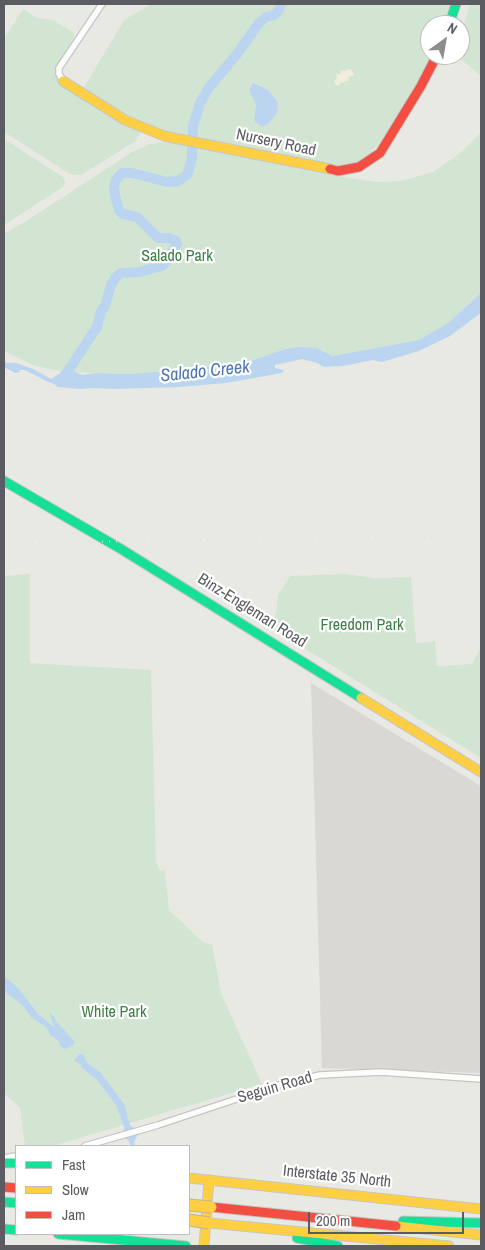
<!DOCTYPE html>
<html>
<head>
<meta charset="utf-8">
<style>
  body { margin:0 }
  #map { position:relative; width:485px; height:1250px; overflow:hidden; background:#e9e9e4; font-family:"Archivo Narrow",sans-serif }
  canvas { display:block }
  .frame { position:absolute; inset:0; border:5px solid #5a5c61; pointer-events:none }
  .legend { position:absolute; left:15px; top:1145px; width:175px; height:90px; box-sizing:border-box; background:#fff; border:1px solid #bdbec0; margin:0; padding:6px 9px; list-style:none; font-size:15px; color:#5a5c61 }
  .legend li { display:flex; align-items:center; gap:10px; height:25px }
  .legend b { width:25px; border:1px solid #bdbec0 }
  .north { position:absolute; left:420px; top:15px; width:50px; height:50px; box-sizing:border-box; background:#fff; border:1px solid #bdbec0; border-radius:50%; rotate:32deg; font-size:14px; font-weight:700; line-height:20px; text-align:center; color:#5a5c61 }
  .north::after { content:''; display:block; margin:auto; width:18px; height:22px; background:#8c8d8f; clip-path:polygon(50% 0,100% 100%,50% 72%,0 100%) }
  .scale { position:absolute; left:308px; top:1212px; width:156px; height:22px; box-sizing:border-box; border:2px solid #5a5c61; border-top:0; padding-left:6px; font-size:15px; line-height:18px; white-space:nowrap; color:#5a5c61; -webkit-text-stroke:4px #fff; paint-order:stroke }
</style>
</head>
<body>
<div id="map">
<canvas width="485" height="1250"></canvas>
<div class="frame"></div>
<ul class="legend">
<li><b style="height:6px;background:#16e098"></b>Fast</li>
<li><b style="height:6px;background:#ffcf43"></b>Slow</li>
<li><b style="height:6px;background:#f24e42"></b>Jam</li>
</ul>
<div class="north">N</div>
<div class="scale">200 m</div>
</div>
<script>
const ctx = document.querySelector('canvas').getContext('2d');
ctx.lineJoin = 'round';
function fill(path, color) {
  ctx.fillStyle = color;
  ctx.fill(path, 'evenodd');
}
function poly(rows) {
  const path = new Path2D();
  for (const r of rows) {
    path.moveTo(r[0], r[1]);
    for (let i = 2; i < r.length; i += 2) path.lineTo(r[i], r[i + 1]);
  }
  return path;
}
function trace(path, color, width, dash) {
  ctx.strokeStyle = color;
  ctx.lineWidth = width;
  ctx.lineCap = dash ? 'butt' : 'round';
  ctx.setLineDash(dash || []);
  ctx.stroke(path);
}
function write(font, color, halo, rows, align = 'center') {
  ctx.font = font + ' "Archivo Narrow",sans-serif';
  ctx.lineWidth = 4.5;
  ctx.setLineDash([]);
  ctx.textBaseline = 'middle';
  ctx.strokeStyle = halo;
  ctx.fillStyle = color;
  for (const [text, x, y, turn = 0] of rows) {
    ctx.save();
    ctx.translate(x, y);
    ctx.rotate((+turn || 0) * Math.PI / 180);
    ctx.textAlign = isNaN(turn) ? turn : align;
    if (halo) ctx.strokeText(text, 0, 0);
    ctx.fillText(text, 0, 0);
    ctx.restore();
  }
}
fill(poly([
  [311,683,481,786,481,1073,322,1068]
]), '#d9d8d4');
fill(poly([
  [151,4,452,4,444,25,430,25,430,55,432,55,424,73,381,141,368,156,361,161,346,166,336,167,161,131,125,116,83,89,124,20],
  [470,4,481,4,481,76,456,55,460,55,460,37],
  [23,9,37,18,53,20,74,33,74,37,56,70,56,76,60,82,137,129,140,133,136,141,81,175,70,174,4,132,4,39],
  [481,132,481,293,448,323,419,340,332,356,317,348,285,349,256,360,192,369,128,374,66,372,35,366,4,351,4,234,34,216,132,152,150,144,164,142,193,145,313,172,375,182,388,182,405,180,433,172,459,154],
  [4,139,63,177,66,182,63,187,4,225],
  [30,574,30,663,151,670,156,862,160,871,165,870,169,910,204,943,212,944,221,993,262,1084,53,1146,25,1146,20,1108,4,1093,4,576],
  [344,574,375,578,411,577,416,643,435,641,437,666,472,664,479,651,481,651,481,758,270,627,276,614,278,595,290,576]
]), '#d2e5d2');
fill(poly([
  [348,69,352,70,354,75,349,77,348,81,345,81,344,83,341,82,340,85,336,85,334,81,337,78,336,74,340,74,341,70,346,71]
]), '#f0edda');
fill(poly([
  [253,83,268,90,277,101,278,108,276,114,269,123,262,127,254,120,256,104,249,90],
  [481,293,481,313,450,336,419,351,382,362,373,360,343,366,324,367,317,363,302,359,275,365,275,368,284,370,282,373,226,383,179,387,114,389,93,388,80,389,58,387,54,384,46,381,25,370,19,370,20,372,15,373,4,367,4,361,7,363,16,363,33,369,51,379,65,370,74,371,82,375,97,373,128,374,192,369,228,364,240,365,285,349,299,347,317,348,332,356,419,340,448,323],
  [4,976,19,989,38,1014,55,1028,49,1013,54,1017,56,1021,75,1042,73,1045,65,1049,60,1046,58,1040,51,1036,46,1027,32,1018,21,1004,8,994,4,989],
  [79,1054,83,1054,87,1063,100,1072,124,1104,130,1125,135,1129,137,1136,134,1142,135,1146,131,1146,128,1140,126,1139,123,1133,124,1127,116,1105,98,1081,81,1067,82,1065,74,1061]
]), '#bbd5f1');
trace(poly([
  [193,135,193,126,200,103,210,86,237,54,259,23,266,17,274,15,279,10,281,4],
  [62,380,97,327,101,311,105,306,111,285,116,277,121,273,140,272,162,266,166,262,177,244,176,241,170,238,158,238,137,217,123,214,119,210,115,196,114,187,116,180,122,173,132,173,167,182,178,181,187,175,192,158,192,147]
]), '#bbd5f1', 10);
const street = poly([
  [63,81,59,74,59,68,102,4],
  [85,1146,158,1125,282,1084,320,1075,381,1072,481,1079],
  [4,1158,16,1156]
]);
const fast = poly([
  [449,25,456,4],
  [4,481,121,549,361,698],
  [4,1163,16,1163],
  [4,1202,16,1203],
  [403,1221,481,1223],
  [4,1229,16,1230],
  [58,1234,186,1246],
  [297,1238,338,1246]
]);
const slow = poly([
  [63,81,125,120,164,136,330,169],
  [361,698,481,772],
  [189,1178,481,1209],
  [209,1223,449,1246],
  [396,1226,481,1235],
  [204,1246,209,1180]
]);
const jam = poly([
  [330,169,338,171,359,167,380,153,421,86,437,55],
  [4,1187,16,1188],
  [211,1207,396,1226]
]);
trace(street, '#c5c5c5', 8);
trace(fast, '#c6c6c6', 11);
trace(slow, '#c6c6c6', 11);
trace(jam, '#c6c6c6', 11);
trace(street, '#fcfcfb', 5.5);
trace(fast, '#16e098', 9);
trace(slow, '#ffcf43', 9);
trace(jam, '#f24e42', 9);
trace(poly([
  [4,543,481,536]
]), '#e1e2e1', 2, [1, 6]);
const slowBridge = poly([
  [189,1205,211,1207],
  [189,1220,209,1223]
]);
trace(slowBridge, '#bcb595', 13, []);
trace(slowBridge, '#ffcf43', 11);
write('16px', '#5a5c61', '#fff', [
  ["Nursery Road",276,143,12],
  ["Binz-Engleman Road",252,611,32],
  ["Seguin Road",275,1088,-16],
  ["Interstate 35 North",337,1177,6]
]);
write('16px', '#3c7e45', '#fff', [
  ["Salado Park",177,257],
  ["Freedom Park",362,626],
  ["White Park",114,1013]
]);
write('italic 18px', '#4d76b6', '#fff', [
  ["Salado Creek",205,372,-6]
]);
</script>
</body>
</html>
